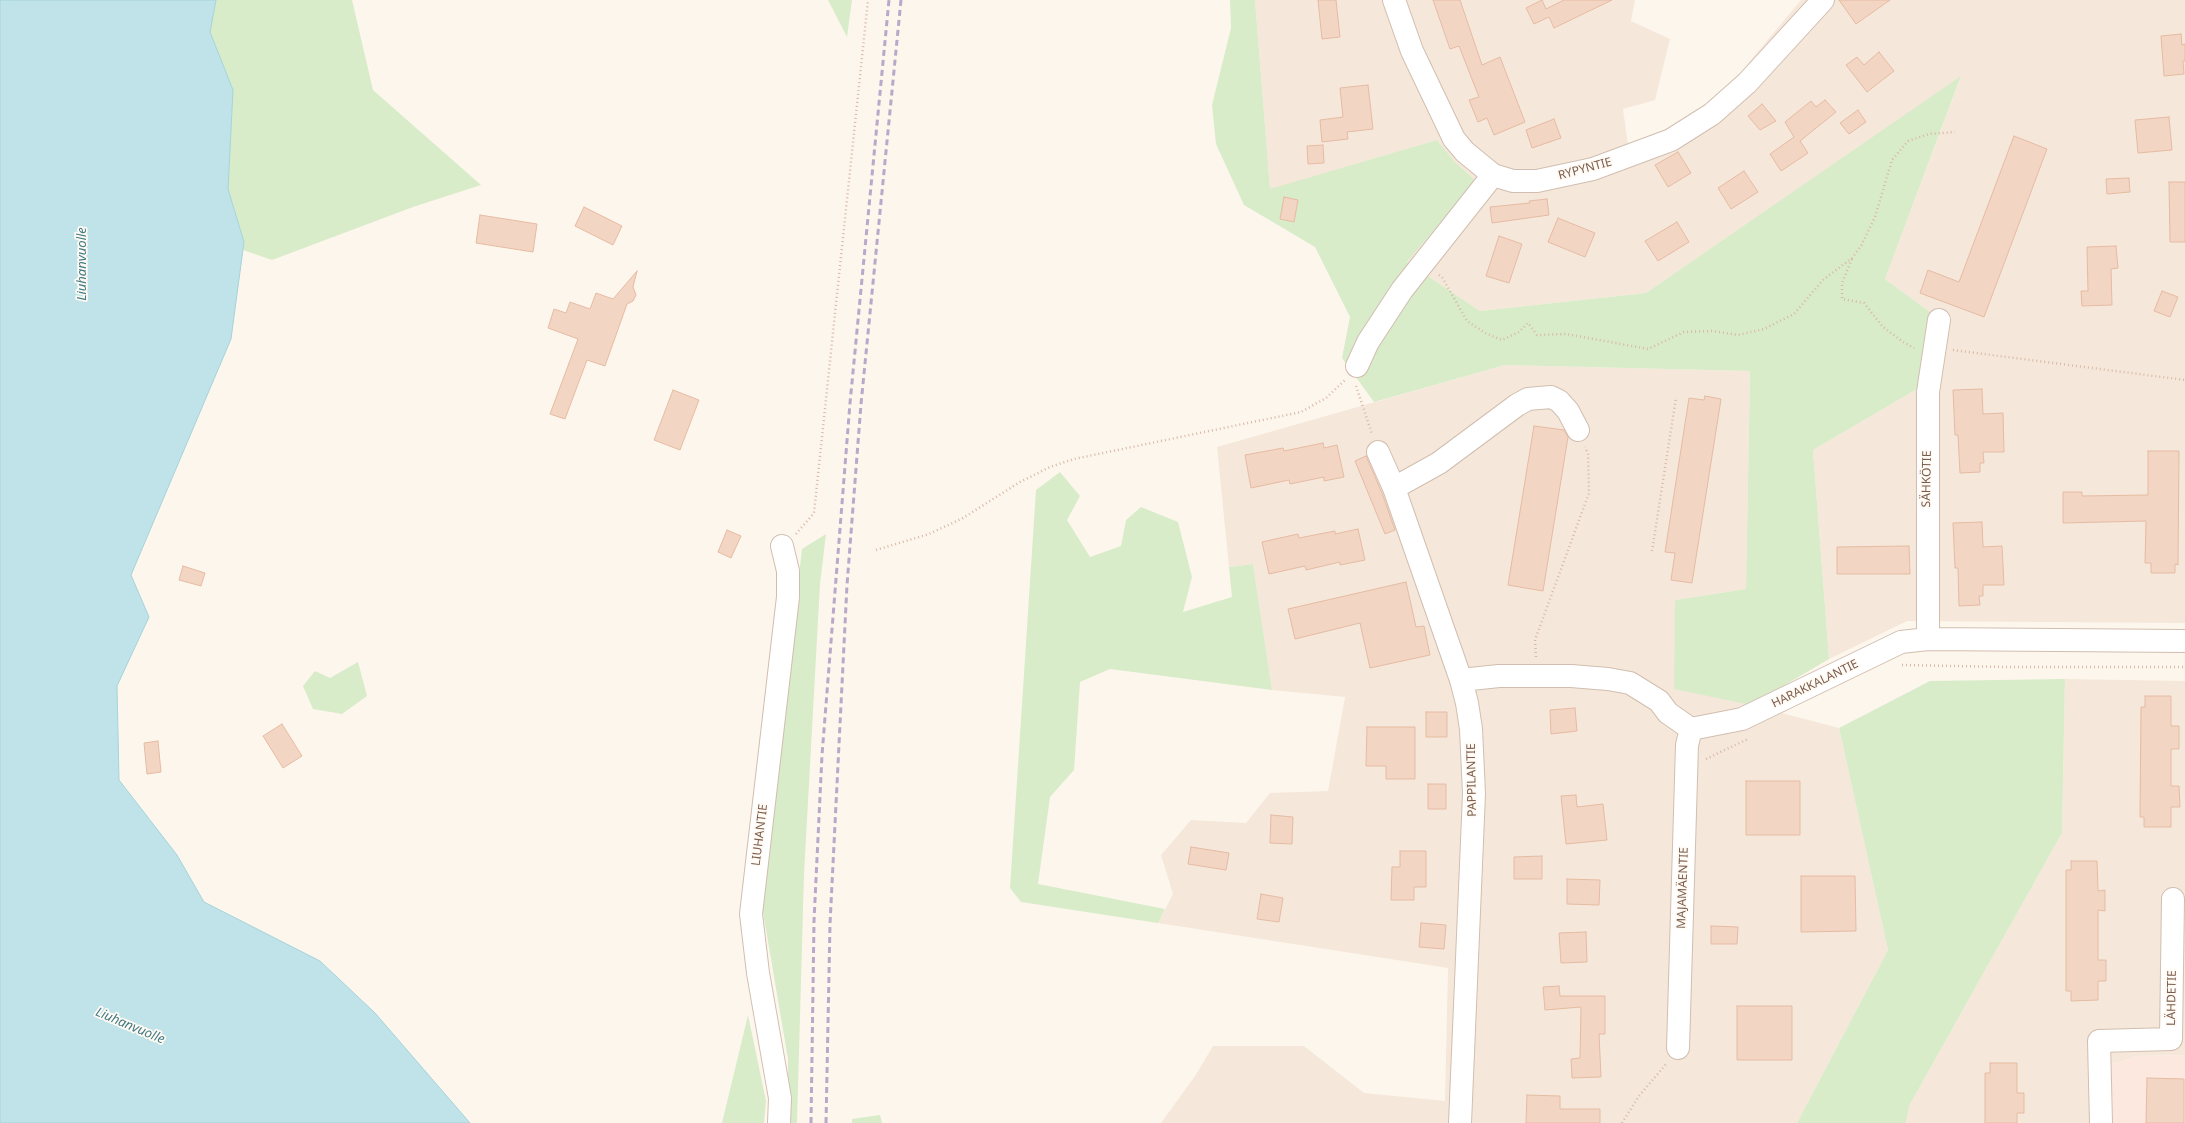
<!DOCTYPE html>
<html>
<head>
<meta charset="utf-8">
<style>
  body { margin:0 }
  canvas { display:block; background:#fdf6ec }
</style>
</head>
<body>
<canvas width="2185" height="1123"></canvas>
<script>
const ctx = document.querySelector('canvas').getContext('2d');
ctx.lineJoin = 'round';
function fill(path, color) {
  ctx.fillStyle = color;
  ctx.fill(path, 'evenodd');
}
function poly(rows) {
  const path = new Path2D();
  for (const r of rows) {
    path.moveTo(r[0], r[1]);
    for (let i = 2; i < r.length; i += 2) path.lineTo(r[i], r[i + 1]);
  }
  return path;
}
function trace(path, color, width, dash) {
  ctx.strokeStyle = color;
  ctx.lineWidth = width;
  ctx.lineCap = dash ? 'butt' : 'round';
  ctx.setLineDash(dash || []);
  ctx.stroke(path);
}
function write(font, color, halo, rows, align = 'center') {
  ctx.font = font + ' "Noto Sans",sans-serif';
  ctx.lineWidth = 3.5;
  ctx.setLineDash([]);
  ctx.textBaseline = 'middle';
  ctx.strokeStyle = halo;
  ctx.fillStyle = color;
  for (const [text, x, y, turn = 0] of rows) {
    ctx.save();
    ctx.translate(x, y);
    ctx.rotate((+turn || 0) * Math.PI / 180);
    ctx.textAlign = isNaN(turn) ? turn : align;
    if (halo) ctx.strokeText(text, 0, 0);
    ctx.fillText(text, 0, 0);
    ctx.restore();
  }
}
fill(poly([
  [1255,0,1635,0,1631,21,1670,39,1655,100,1623,109,1628,145,1682,122,1726,90,1801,0,2185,0,2185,623,1907,621,1829,659,1813,450,1917,389,1930,312,1885,279,1961,77,1646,293,1480,311,1407,262,1476,181,1455,162,1437,140,1270,190],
  [1505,365,1750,371,1746,589,1675,600,1751,705,1839,728,1888,950,1797,1123,1161,1123,1195,1076,1213,1046,1304,1046,1364,1093,1445,1101,1448,968,1158,923,1173,894,1161,855,1191,820,1246,823,1270,793,1328,791,1345,697,1272,690,1253,564,1229,567,1217,447],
  [2065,679,2185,681,2185,1055,2136,1056,2117,1063,2090,1064,2091,1123,1906,1123,1909,1106,2062,833]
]), '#f5e8da');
fill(poly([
  [2185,1055,2185,1123,2091,1123,2090,1064,2117,1063,2136,1056]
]), '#fde8e0');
fill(poly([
  [216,0,352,0,373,90,481,185,413,207,272,260,243,250,244,242,228,189,233,90,210,32],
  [828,0,852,0,847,37],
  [1230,0,1255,0,1270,189,1437,140,1455,162,1476,181,1407,262,1480,311,1646,293,1961,76,1885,279,1930,312,1917,389,1813,450,1829,659,1751,705,1674,689,1675,600,1746,589,1750,371,1505,365,1374,402,1342,358,1350,317,1315,247,1244,205,1216,144,1212,105,1231,28],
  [1060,472,1080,496,1067,520,1090,557,1121,546,1126,520,1141,507,1178,522,1192,577,1183,612,1232,597,1229,567,1253,564,1272,690,1110,669,1080,682,1074,770,1050,797,1038,884,1165,909,1158,923,1021,902,1010,888,1036,490],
  [826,534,820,584,804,874,797,1123,788,1123,788,1059,762,906,802,549],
  [358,662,367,696,342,714,313,709,303,686,315,671,330,678],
  [2065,679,2062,833,1909,1106,1906,1123,1797,1123,1888,950,1839,728,1930,681],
  [748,1015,766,1101,764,1123,722,1123],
  [880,1115,882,1123,852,1123,852,1119]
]), '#d8ecc9');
const water = poly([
  [0,0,216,0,210,32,233,90,228,189,244,242,231,339,131,575,149,617,117,686,119,780,177,855,204,902,320,961,375,1013,470,1123,0,1123,0,0]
]);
fill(water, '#bfe3e8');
trace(water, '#a5d3da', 1);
const building = poly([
  [1318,0,1336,0,1340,37,1322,39,1318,0],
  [1433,0,1460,0,1482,65,1500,57,1525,122,1494,135,1487,118,1478,122,1469,100,1479,97,1459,46,1450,49,1433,0],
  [1542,0,1546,9,1564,0,1612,0,1554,28,1549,17,1534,24,1526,8,1542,0],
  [1839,0,1890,0,1856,24,1839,0],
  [2181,34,2182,45,2185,44,2185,61,2183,61,2184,74,2164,76,2161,36,2181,34],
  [1879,52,1894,71,1867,92,1846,65,1857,57,1864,65,1879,52],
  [1368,85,1373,129,1347,132,1348,139,1322,142,1320,120,1343,117,1340,88,1368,85],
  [1825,100,1836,112,1800,141,1808,153,1781,171,1770,154,1794,137,1785,122,1811,101,1816,107,1825,100],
  [1762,104,1776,121,1760,130,1748,116,1762,104],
  [1858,110,1866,122,1849,134,1840,123,1858,110],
  [2169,117,2172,150,2138,153,2135,120,2169,117],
  [1554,119,1561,138,1532,148,1526,130,1554,119],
  [2014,136,2047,149,1984,317,1920,293,1928,270,1959,282,2014,136],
  [1323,145,1324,163,1308,164,1307,146,1323,145],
  [1678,152,1691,173,1668,187,1655,165,1678,152],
  [1744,171,1758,192,1731,209,1718,188,1744,171],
  [2129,178,2130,192,2107,194,2106,179,2129,178],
  [2169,182,2185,182,2185,242,2170,242,2169,182],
  [1284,197,1298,200,1294,222,1280,219,1284,197],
  [1547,199,1549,215,1492,223,1490,207,1530,203,1529,201,1547,199],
  [584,207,622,226,613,245,575,226,584,207],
  [480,215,537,224,533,252,476,243,480,215],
  [1558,218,1595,233,1585,257,1548,242,1558,218],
  [1677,222,1689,242,1658,261,1645,241,1677,222],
  [1499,236,1522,244,1509,283,1486,276,1499,236],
  [2116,246,2118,268,2111,269,2112,305,2082,306,2081,291,2088,291,2087,247,2116,246],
  [637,271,633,287,636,295,633,301,627,304,605,366,587,360,565,419,550,414,578,339,548,328,554,309,566,313,570,302,590,309,596,293,613,299,637,271],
  [2162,291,2178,297,2170,317,2154,311,2162,291],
  [1982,389,1983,414,2003,413,2004,452,1983,452,1984,463,1980,463,1980,472,1960,473,1958,435,1955,435,1953,390,1982,389],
  [673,390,699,400,680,450,654,440,673,390],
  [1705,396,1721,399,1692,583,1671,580,1675,553,1665,552,1689,398,1704,400,1705,396],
  [1534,426,1564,430,1568,437,1543,591,1508,585,1534,426],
  [1323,443,1324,448,1337,445,1344,477,1324,481,1324,477,1290,484,1289,480,1251,488,1245,455,1283,448,1284,451,1323,443],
  [2148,451,2179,451,2178,565,2175,564,2175,573,2151,573,2151,563,2145,563,2146,521,2063,523,2063,492,2082,492,2082,496,2148,495,2148,451],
  [1366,456,1382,493,1395,530,1385,534,1355,461,1366,456],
  [1982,522,1983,547,2002,546,2004,585,1983,585,1983,596,1979,596,1980,605,1959,606,1958,568,1955,568,1953,523,1982,522],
  [1358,529,1365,560,1340,565,1340,562,1306,570,1305,566,1269,574,1262,542,1298,534,1299,538,1335,531,1335,534,1358,529],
  [727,530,741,536,731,558,718,552,727,530],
  [1909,546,1910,574,1837,574,1837,547,1909,546],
  [183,566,205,573,201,586,179,580,183,566],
  [1406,582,1416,627,1424,626,1430,655,1370,668,1360,623,1295,639,1288,609,1406,582],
  [2145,696,2171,696,2171,726,2179,726,2179,749,2171,749,2171,786,2179,786,2180,807,2171,807,2171,827,2144,827,2144,817,2140,817,2141,707,2145,707,2145,696],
  [1575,708,1577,731,1551,734,1550,710,1575,708],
  [1426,712,1447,712,1447,737,1426,737,1426,712],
  [282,724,302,756,283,768,263,736,282,724],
  [1367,727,1415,727,1415,779,1386,779,1386,766,1366,766,1367,727],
  [158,741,161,772,147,774,144,743,158,741],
  [1746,781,1800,781,1800,835,1746,835,1746,781],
  [1428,784,1446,784,1446,809,1428,809,1428,784],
  [1576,795,1577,807,1603,804,1607,840,1566,844,1561,796,1576,795],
  [1271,815,1293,817,1292,844,1270,843,1271,815],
  [1191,847,1229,853,1226,870,1188,864,1191,847],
  [1400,851,1426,851,1426,887,1414,887,1414,900,1391,900,1392,867,1400,867,1400,851],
  [1542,856,1542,879,1514,879,1514,857,1542,856],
  [2071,861,2097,861,2098,891,2105,890,2105,911,2098,910,2098,960,2106,960,2106,981,2098,981,2098,1000,2071,1001,2071,991,2066,991,2066,870,2071,870,2071,861],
  [1801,876,1855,876,1856,931,1801,932,1801,876],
  [1567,879,1600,880,1599,905,1567,904,1567,879],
  [1261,894,1283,898,1279,922,1257,919,1261,894],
  [1421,923,1446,925,1444,949,1419,947,1421,923],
  [1711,926,1738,927,1737,944,1711,944,1711,926],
  [1586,932,1587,962,1561,963,1559,933,1586,932],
  [1559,986,1560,996,1605,996,1605,1034,1599,1034,1601,1077,1572,1078,1571,1059,1580,1058,1581,1007,1545,1010,1543,987,1559,986],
  [1737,1006,1792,1006,1792,1060,1737,1060,1737,1006],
  [1990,1063,2017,1063,2017,1093,2024,1093,2024,1113,2017,1113,2017,1123,1985,1123,1985,1073,1990,1073,1990,1063],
  [2147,1078,2184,1079,2184,1123,2146,1123,2147,1078],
  [1527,1095,1560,1096,1560,1109,1600,1109,1600,1123,1526,1123,1527,1095]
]);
fill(building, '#f3d5c3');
trace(building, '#e6bba3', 1);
const minor = poly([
  [1394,0,1412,51,1454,139,1465,152,1493,175,1513,181,1537,181,1593,169,1671,140,1712,114,1747,83,1823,0],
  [1357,366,1368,342,1402,290,1493,175],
  [1378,452,1394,488,1461,680,1467,703,1471,729,1474,794,1460,1123],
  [1394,488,1439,463,1517,405,1528,399,1551,397,1559,401,1568,411,1578,430],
  [1928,639,1928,392,1939,320],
  [1461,680,1499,676,1571,676,1608,679,1630,683,1659,701,1668,713,1691,729,1742,719,1901,642,1928,639,2185,641],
  [1678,1048,1687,745,1691,729],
  [779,1123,780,1098,758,973,751,914,788,597,788,571,782,546],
  [2101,1123,2099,1041,2171,1039,2173,899]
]);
trace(minor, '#d1beb0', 24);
trace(poly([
  [1852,259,1842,283,1842,299,1864,303,1883,327,1903,342,1914,348],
  [1439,275,1442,277,1467,321,1485,333,1502,340,1519,332,1528,323,1537,335,1566,334,1648,349,1684,332,1713,331,1738,335,1764,329,1794,314,1823,280,1852,258,1861,246,1875,217,1892,160,1908,141,1929,134,1955,132],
  [1953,350,2185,380],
  [1356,386,1372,434],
  [796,534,814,513,868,0],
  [876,550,929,534,963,518,1020,482,1050,467,1074,459,1301,412,1326,398,1345,380],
  [1652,551,1676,398],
  [1536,657,1535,640,1589,493,1588,454,1585,447],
  [1902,665,2007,667,2185,667],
  [1706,759,1748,739],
  [1622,1123,1639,1096,1667,1063]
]), '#d9b8a5', 2.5, [1, 3]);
trace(minor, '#fff', 22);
trace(poly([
  [811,1123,814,921,822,755,850,403,889,0],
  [826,1123,830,924,847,585,861,404,901,0]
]), '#b9a8c9', 3, [6, 4]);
write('12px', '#7a5c4d', '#fffaf3', [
  ["RYPYNTIE",1585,169,-15],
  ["SÄHKÖTIE",1927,479,-89],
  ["HARAKKALANTIE",1815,684,-26],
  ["PAPPILANTIE",1472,780,-91],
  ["LIUHANTIE",760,835,-83],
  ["MAJAMÄENTIE",1683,888,-88],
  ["LÄHDETIE",2172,998,-89]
]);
write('italic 13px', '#437c86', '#fffaf3', [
  ["Liuhanvuolle",82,264,-90],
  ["Liuhanvuolle",130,1026,23]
]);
</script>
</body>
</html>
